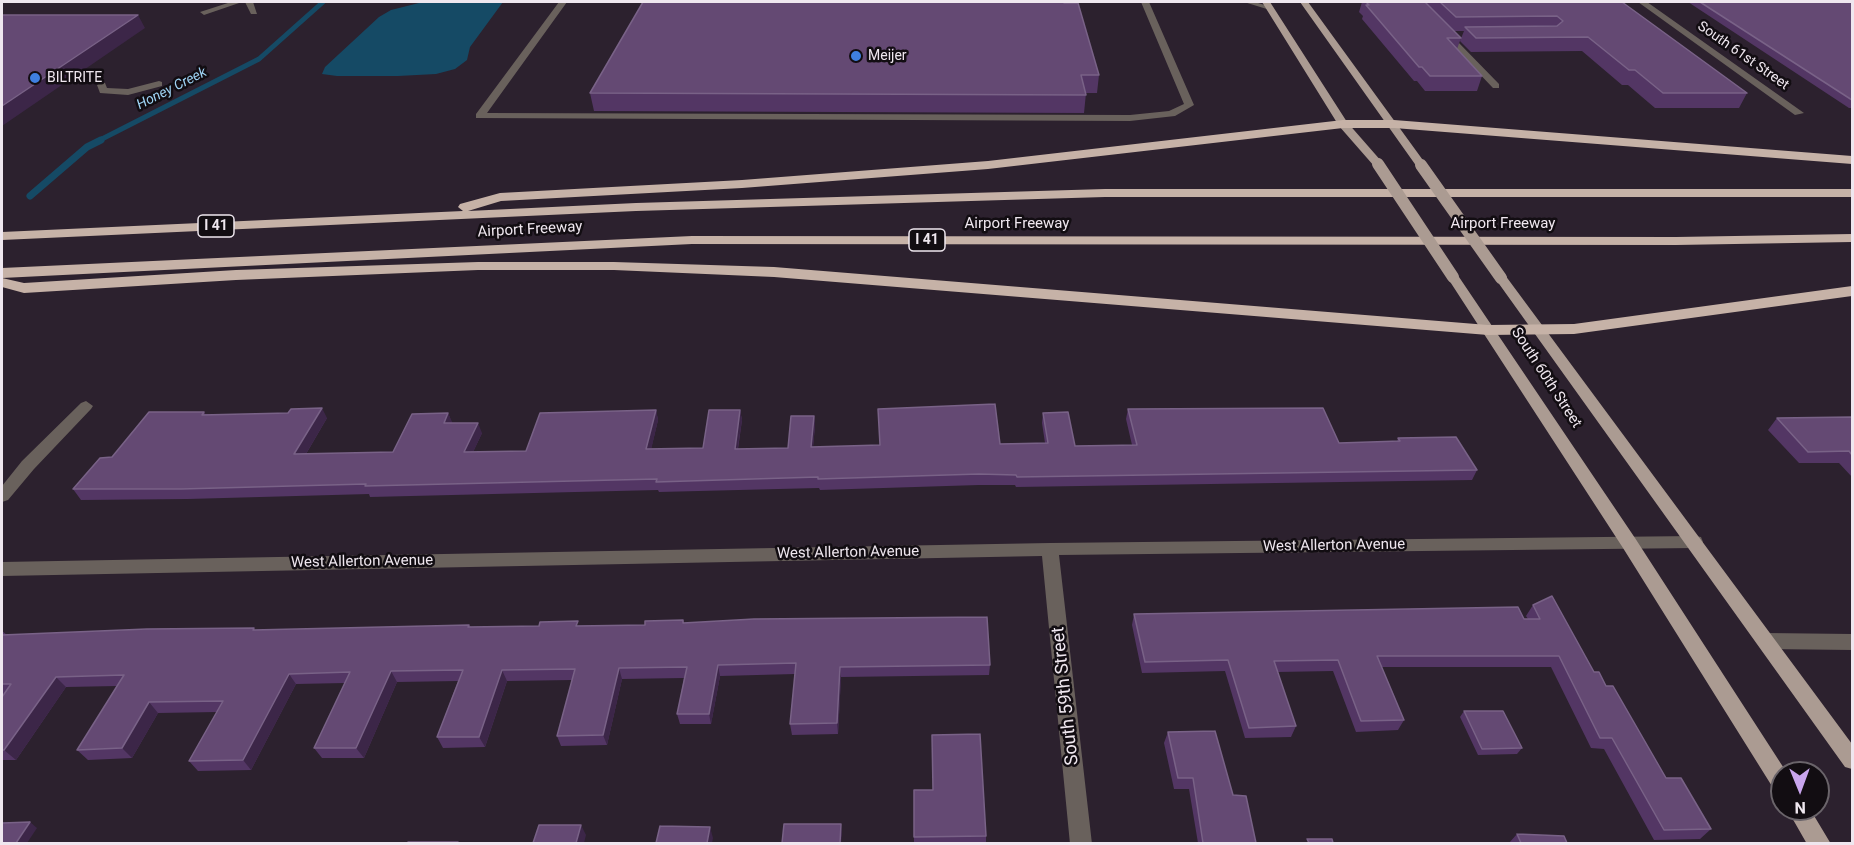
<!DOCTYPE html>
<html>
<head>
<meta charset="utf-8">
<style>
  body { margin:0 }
  #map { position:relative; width:1854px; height:845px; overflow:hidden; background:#2c212e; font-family:Roboto,sans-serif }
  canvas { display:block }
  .frame { position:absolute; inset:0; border:3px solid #efe7ef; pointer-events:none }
  .north { position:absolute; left:1770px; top:761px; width:60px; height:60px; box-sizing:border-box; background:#120d12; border:2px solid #6a646a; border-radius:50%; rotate:179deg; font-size:16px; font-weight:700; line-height:24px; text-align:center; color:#efe7ef }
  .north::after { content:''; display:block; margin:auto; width:21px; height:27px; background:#c9a5ee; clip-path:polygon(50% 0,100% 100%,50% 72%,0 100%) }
</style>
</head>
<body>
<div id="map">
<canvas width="1854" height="845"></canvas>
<div class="frame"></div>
<div class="north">N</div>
</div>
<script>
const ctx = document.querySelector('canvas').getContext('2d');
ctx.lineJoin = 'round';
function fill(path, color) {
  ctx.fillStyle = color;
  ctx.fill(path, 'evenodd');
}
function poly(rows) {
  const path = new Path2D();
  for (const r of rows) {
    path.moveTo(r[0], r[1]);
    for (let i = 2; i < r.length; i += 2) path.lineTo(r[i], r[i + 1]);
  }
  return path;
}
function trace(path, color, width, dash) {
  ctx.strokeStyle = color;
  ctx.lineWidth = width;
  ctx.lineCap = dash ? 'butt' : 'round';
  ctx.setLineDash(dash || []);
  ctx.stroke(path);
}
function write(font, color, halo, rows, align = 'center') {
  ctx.font = font + ' Roboto,sans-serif';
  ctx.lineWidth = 5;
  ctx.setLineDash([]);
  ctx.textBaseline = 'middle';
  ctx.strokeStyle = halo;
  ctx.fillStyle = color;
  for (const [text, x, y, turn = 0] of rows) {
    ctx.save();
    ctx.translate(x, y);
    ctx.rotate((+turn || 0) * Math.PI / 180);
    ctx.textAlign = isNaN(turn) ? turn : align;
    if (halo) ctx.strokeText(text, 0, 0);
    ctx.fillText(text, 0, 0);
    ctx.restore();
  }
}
fill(poly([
  [423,2,503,2,470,47,467,60,455,69,436,74,398,76,337,76,322,74,325,67,379,17,391,10]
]), '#154a65');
trace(poly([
  [98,141,259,59,323,2]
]), '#154a65', 5);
trace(poly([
  [30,196,87,147,101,140]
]), '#154a65', 7);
fill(poly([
  [231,2,242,2,204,15,200,12,231,2],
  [245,2,253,2,257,14,251,14,245,2],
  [559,2,567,2,487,113,1130,115,1169,111,1184,104,1141,2,1149,2,1194,105,1175,116,1130,121,476,118,476,114,559,2],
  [1244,2,1255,2,1274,8,1270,10,1244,2],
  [1411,2,1419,2,1499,84,1499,88,1493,88,1411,2],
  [1638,2,1647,2,1804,113,1795,115,1638,2],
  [159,81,162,82,162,86,128,95,100,93,97,85,102,82,105,83,107,88,128,89,159,81],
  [86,401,93,406,91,409,34,469,8,500,2,502,2,486,22,461,81,403,86,401],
  [1695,536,1701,537,1703,542,1701,547,1695,548,1059,555,1092,844,1070,844,1042,556,2,576,2,562,1050,543,1695,536],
  [1766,633,1852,634,1852,650,1766,649,1759,646,1757,641,1759,636,1766,633]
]), '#69615c');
fill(poly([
  [1262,2,1270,2,1347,122,1382,162,1382,166,1374,166,1339,126,1262,2],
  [1300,2,1308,2,1425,163,1425,167,1417,167,1300,2],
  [1453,273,1459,277,1635,538,1787,773,1782,773,1782,794,1775,791,1623,548,1447,277,1453,273],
  [1501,274,1505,275,1852,744,1852,769,1845,767,1497,281,1495,278,1497,275,1501,274],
  [1787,809,1810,809,1831,844,1807,844,1787,809]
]), '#ab9b92');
fill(poly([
  [1343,120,1394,120,1852,156,1852,164,1394,128,1343,128,988,169,742,188,501,201,468,211,636,203,1105,189,1852,189,1852,197,1105,197,636,211,2,240,2,232,463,211,458,207,460,204,500,193,742,180,988,161,1343,120],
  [1852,234,1852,242,1676,245,692,244,2,278,24,283,236,270,478,262,614,262,774,267,1488,325,1574,324,1852,286,1852,296,1574,334,1488,335,774,277,614,270,478,270,236,280,24,293,2,287,2,268,692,236,1676,237,1852,234]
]), '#c6b2a7');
trace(poly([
  [1378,164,1453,277],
  [1421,165,1501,278]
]), '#ab9b92', 12);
fill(poly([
  [643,2,1099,75,1097,93,1086,93,1084,113,594,111,590,93],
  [1362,2,1622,2,1747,93,1739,108,1655,108,1628,85,1622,85,1582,51,1471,52,1460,41,1464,31,1453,31,1461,38,1457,49,1482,76,1477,91,1425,91,1417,81,1414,81,1362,19,1363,16,1359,12],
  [1688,2,1852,2,1852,108,1849,108],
  [1128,409,1339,443,1397,442,1398,438,1477,470,1472,480,1016,487,1015,485,979,485,820,490,819,488,659,492,658,490,370,497,369,494,188,499,81,500,73,489,112,457,204,412,205,414,327,418,306,454,393,452,448,413,452,423,482,433,473,452,526,451,656,410,658,420,651,449,703,448,740,410,742,420,738,449,788,448,814,416,815,426,813,447,1045,443,1042,423,1043,413,1075,446,1132,445,1126,419],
  [1852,417,1852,477,1839,463,1799,463,1768,430,1777,418],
  [1533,605,1606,686,1666,778,1711,829,1700,839,1654,840,1604,749,1591,748,1551,667,1382,667,1404,720,1398,730,1356,732,1333,671,1277,672,1296,726,1291,737,1245,738,1225,671,1142,673,1132,625,1134,614,1528,619,1526,616],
  [683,620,684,623,990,665,989,675,841,677,838,734,792,735,790,724,795,674,720,676,711,724,680,724,677,714,684,678,622,679,607,745,561,746,557,736,572,680,507,681,485,747,443,748,437,737,458,681,397,682,364,758,322,758,314,748,345,683,296,684,251,770,198,771,189,761,217,712,158,713,132,758,88,760,77,750,117,686,66,687,16,760,2,760,2,697,3,695,2,695,2,631,7,635,254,628,255,630,469,625,471,627,645,625],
  [1464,711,1522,748,1517,754,1478,755,1460,717],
  [1168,732,1233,795,1256,843,1198,843,1189,789,1174,789,1164,743],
  [914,790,986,836,986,843,914,843],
  [1517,834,1567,843,1509,843]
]), '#533664');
fill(poly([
  [138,15,145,28,2,126,2,106],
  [322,408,327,418,300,464,294,454],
  [656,410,658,420,649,459,646,449],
  [740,410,742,420,736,459,735,449],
  [448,413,453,424,444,423],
  [814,416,815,426,812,457,811,447],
  [478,423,482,433,468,463,464,452],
  [718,665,720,676,711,724,709,714],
  [840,667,841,677,838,734,837,723],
  [619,668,622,679,607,745,603,735],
  [502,670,507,681,485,747,479,737],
  [391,671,397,682,364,758,356,748],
  [289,674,296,684,251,770,243,760],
  [56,677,66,687,16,760,4,750],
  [149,702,158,713,132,758,122,748],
  [30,822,37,828,27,843,16,843],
  [841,824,842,835,841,843,840,843],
  [581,825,586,835,584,843,576,843],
  [710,827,713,838,712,843,707,843]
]), '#3c2648');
const building = poly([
  [643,2,1064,2,1064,3,1078,3,1099,75,1081,75,1086,95,590,93,643,2],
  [1366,2,1425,2,1461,38,1447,38,1482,76,1430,76,1422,67,1419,67,1366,5,1369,5,1366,2],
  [1440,2,1622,2,1747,93,1663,93,1635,70,1629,70,1588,37,1476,38,1465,27,1557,26,1563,21,1557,16,1456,17,1440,2],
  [1700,2,1852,2,1852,100,1700,2],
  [2,15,138,15,2,106,2,15],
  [995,404,1000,444,1048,443,1043,413,1068,412,1075,446,1137,445,1128,409,1323,408,1339,443,1400,441,1398,438,1456,437,1477,470,1017,477,1016,475,979,474,818,479,818,477,656,482,657,479,365,486,366,484,181,489,73,489,100,458,112,457,149,412,204,412,202,415,288,413,291,409,322,408,294,454,393,452,412,414,448,413,444,423,478,423,464,452,526,451,540,413,656,410,646,449,703,448,709,410,740,410,735,449,788,448,791,416,814,416,811,447,880,445,878,409,995,404],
  [1852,417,1852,455,1849,451,1808,452,1777,418,1852,417],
  [1552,596,1594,672,1599,672,1606,686,1613,686,1666,778,1681,778,1711,829,1664,830,1612,738,1600,738,1559,656,1377,656,1404,720,1361,721,1338,660,1274,661,1296,726,1249,728,1228,660,1145,662,1134,614,1518,607,1524,619,1540,619,1533,605,1552,596],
  [987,617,990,665,840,667,837,723,790,724,796,663,718,665,709,714,677,714,687,667,619,668,603,735,557,736,575,669,502,670,479,737,437,737,463,670,391,671,356,748,314,748,350,672,289,674,243,760,189,761,223,701,149,702,122,748,77,750,124,675,56,677,4,750,2,750,2,697,11,684,2,684,2,635,147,629,254,628,253,630,469,625,468,627,539,626,540,622,578,621,576,626,645,625,645,621,683,620,683,623,754,619,987,617],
  [1464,711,1503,711,1522,748,1482,749,1464,711],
  [1215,731,1233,795,1246,796,1256,843,1203,843,1193,778,1178,778,1168,732,1215,731],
  [980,734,986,836,914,837,914,790,933,790,932,735,980,734],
  [30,822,16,843,2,843,2,823,30,822],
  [784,824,841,824,840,843,782,843,784,824],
  [539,825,581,825,576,843,533,843,539,825],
  [660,826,710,827,707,843,656,843,660,826],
  [1517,834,1564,836,1567,843,1521,843,1517,834],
  [1307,839,1332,839,1333,843,1309,843,1307,839],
  [408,842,458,842,457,843,408,843,408,842]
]);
fill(building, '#644973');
trace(building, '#796287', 1.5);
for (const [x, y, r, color] of [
  [856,56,6,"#3f7fe0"],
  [35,78,6,"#3f7fe0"]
]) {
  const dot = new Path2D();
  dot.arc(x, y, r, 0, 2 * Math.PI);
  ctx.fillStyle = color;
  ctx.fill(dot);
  trace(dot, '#120d12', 2);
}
write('14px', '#efe7ef', '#120d12', [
  ["Meijer",868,56],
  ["BILTRITE",47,78]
], 'left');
write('14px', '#efe7ef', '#120d12', [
  ["South 61st Street",1743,56,35]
]);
write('italic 14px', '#9fd4f5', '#120d12', [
  ["Honey Creek",172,89,-27]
]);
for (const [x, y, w] of [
  [216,226,36],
  [927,240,36]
]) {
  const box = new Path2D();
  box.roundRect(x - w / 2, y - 11, w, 22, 4.5);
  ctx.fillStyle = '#120d12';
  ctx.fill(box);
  trace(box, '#efe7ef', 1.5);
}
write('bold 14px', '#efe7ef', null, [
  ["I 41",216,226],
  ["I 41",927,240]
]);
write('15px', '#efe7ef', '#120d12', [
  ["Airport Freeway",1017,224],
  ["Airport Freeway",1503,224],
  ["Airport Freeway",530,230,-3],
  ["South 60th Street",1546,378,57],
  ["West Allerton Avenue",1334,546,-1],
  ["West Allerton Avenue",848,553,-1],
  ["West Allerton Avenue",362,562,-1]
]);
write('18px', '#efe7ef', '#120d12', [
  ["South 59th Street",1066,696,-96]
]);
</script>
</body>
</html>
